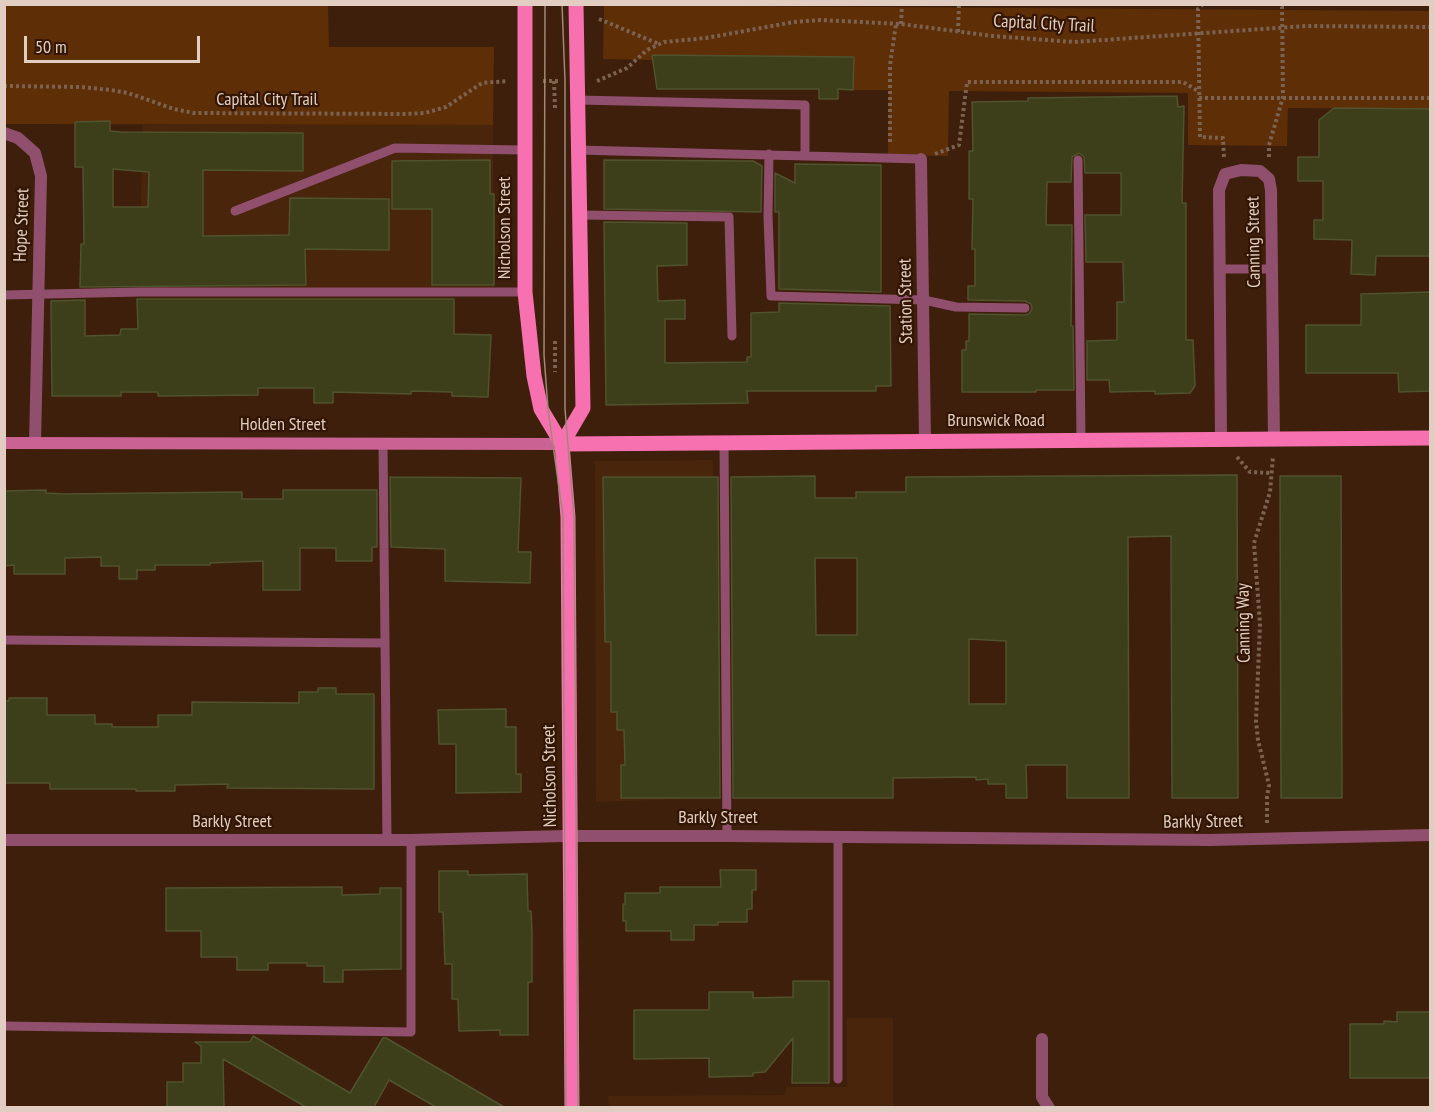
<!DOCTYPE html>
<html>
<head>
<meta charset="utf-8">
<style>
  body { margin:0 }
  #map { position:relative; width:1435px; height:1112px; overflow:hidden; background:#3d1f0b; font-family:"PT Sans Narrow",sans-serif }
  canvas { display:block }
  .frame { position:absolute; inset:0; border:6px solid #e1cdc1; pointer-events:none }
  .scale { position:absolute; left:24px; top:36px; width:176px; height:27px; box-sizing:border-box; border:3px solid #e1cdc1; border-top:0; padding-left:8px; font-size:18px; line-height:21px; white-space:nowrap; color:#e1cdc1; -webkit-text-stroke:4px #321502; paint-order:stroke }
</style>
</head>
<body>
<div id="map">
<canvas width="1435" height="1112"></canvas>
<div class="frame"></div>
<div class="scale">50 m</div>
</div>
<script>
const ctx = document.querySelector('canvas').getContext('2d');
ctx.lineJoin = 'round';
function fill(path, color) {
  ctx.fillStyle = color;
  ctx.fill(path, 'evenodd');
}
function poly(rows) {
  const path = new Path2D();
  for (const r of rows) {
    path.moveTo(r[0], r[1]);
    for (let i = 2; i < r.length; i += 2) path.lineTo(r[i], r[i + 1]);
  }
  return path;
}
function trace(path, color, width, dash) {
  ctx.strokeStyle = color;
  ctx.lineWidth = width;
  ctx.lineCap = dash ? 'butt' : 'round';
  ctx.setLineDash(dash || []);
  ctx.stroke(path);
}
function write(font, color, halo, rows, align = 'center') {
  ctx.font = font + ' "PT Sans Narrow",sans-serif';
  ctx.lineWidth = 4.5;
  ctx.setLineDash([]);
  ctx.textBaseline = 'middle';
  ctx.strokeStyle = halo;
  ctx.fillStyle = color;
  for (const [text, x, y, turn = 0] of rows) {
    ctx.save();
    ctx.translate(x, y);
    ctx.rotate((+turn || 0) * Math.PI / 180);
    ctx.textAlign = isNaN(turn) ? turn : align;
    if (halo) ctx.strokeText(text, 0, 0);
    ctx.fillText(text, 0, 0);
    ctx.restore();
  }
}
fill(poly([
  [142,125,493,125,494,292,140,292],
  [713,460,719,798,596,802,595,461],
  [847,1018,893,1018,893,1107,609,1107,608,1096,785,1095,786,1087,847,1087]
]), '#49250b');
fill(poly([
  [5,5,328,5,329,47,494,47,493,125,5,124],
  [604,5,1430,11,1430,109,1288,108,1287,146,1188,145,1188,93,949,91,948,156,888,155,889,90,853,90,853,57,652,55,652,60,603,59]
]), '#5e2e07');
const building = poly([
  [652,55,854,57,853,90,838,89,838,99,819,99,819,89,657,89,652,55],
  [1177,96,1178,107,1184,106,1182,203,1186,203,1186,340,1193,340,1195,386,1190,393,1155,394,1155,391,1110,392,1109,380,1087,380,1087,341,1117,340,1117,302,1124,302,1123,262,1086,262,1085,215,1121,215,1121,173,1085,173,1084,157,1079,153,1072,157,1071,182,1047,182,1046,225,1072,225,1071,326,1073,326,1074,390,1036,390,1036,392,962,392,962,350,966,350,966,341,969,341,969,314,1025,315,1029,314,1032,309,1031,304,1025,301,968,300,968,286,975,286,975,249,972,249,973,199,969,199,969,151,973,151,972,102,1028,101,1028,98,1177,96],
  [1334,108,1431,109,1431,256,1376,256,1375,275,1351,274,1352,240,1314,239,1314,220,1323,220,1323,181,1298,181,1298,157,1319,157,1319,120,1334,108],
  [110,121,110,131,120,132,303,133,303,171,203,170,203,236,289,235,290,198,389,199,389,250,305,249,306,285,80,287,81,244,84,244,83,167,75,167,75,122,110,121],
  [113,169,149,172,148,207,113,207,113,169],
  [490,160,490,194,494,194,494,285,432,285,432,209,392,209,392,161,490,160],
  [604,160,753,161,762,166,761,212,604,209,604,160],
  [795,164,881,165,881,292,779,289,779,212,775,212,775,173,795,183,795,164],
  [604,222,687,223,687,265,657,266,658,301,685,300,685,319,665,319,665,363,747,362,747,357,751,357,751,313,779,312,779,303,890,306,891,386,876,386,876,391,747,391,748,403,606,405,604,222],
  [1431,292,1431,391,1399,392,1398,373,1306,373,1306,325,1361,325,1361,294,1431,292],
  [137,299,454,299,454,334,491,335,488,397,452,396,452,392,411,391,411,394,333,392,333,403,314,403,314,388,258,388,258,395,158,396,158,392,121,392,121,396,52,396,51,301,85,300,85,336,120,335,121,329,138,329,137,299],
  [1237,475,1238,798,1172,798,1171,536,1128,537,1129,798,1067,798,1067,765,1026,765,1027,798,1006,798,1006,784,988,784,988,779,976,780,976,777,893,778,893,798,733,798,731,477,815,476,815,498,856,498,856,492,906,492,906,477,1237,475],
  [815,558,857,558,857,635,816,635,815,558],
  [969,639,1006,641,1006,704,969,704,969,639],
  [1280,476,1341,476,1342,798,1281,798,1280,476],
  [390,477,521,478,518,552,531,552,530,583,445,581,445,549,391,547,390,477],
  [603,477,718,477,720,798,621,798,621,765,625,765,624,730,617,730,617,712,611,712,611,642,605,642,603,477],
  [46,490,46,493,64,494,242,492,242,499,283,499,283,490,377,490,377,547,372,547,372,561,336,561,336,548,300,548,300,590,263,590,263,561,210,563,210,565,155,565,155,570,137,570,137,579,119,579,119,566,101,566,101,557,65,558,65,574,14,574,14,565,4,566,4,491,46,490],
  [318,688,336,688,336,694,374,694,374,789,227,788,228,784,175,785,175,791,136,791,136,789,50,789,50,783,4,783,4,701,9,701,9,698,47,698,47,715,95,715,95,724,112,724,112,727,158,727,158,715,192,715,192,702,299,703,299,692,318,692,318,688],
  [506,709,506,727,516,727,516,774,521,774,521,792,456,793,456,744,439,744,438,710,506,709],
  [720,870,756,870,756,890,752,890,752,909,747,909,747,922,718,922,718,925,694,925,694,940,671,940,671,931,626,931,626,921,623,921,623,904,625,904,625,893,660,893,660,887,721,887,720,870],
  [439,871,468,871,468,875,527,874,528,911,531,911,532,933,532,982,528,982,528,1035,500,1035,500,1030,459,1031,458,999,452,999,452,964,445,964,443,912,439,912,439,871],
  [342,887,342,895,380,894,380,888,401,888,401,969,343,970,343,982,324,982,324,966,307,966,307,963,268,963,268,970,237,970,237,957,201,957,201,931,166,931,166,888,342,887],
  [793,981,829,981,829,1083,792,1083,793,1038,765,1072,753,1073,753,1076,709,1077,709,1058,634,1059,634,1010,709,1010,709,992,753,992,753,998,793,997,793,981],
  [1397,1012,1431,1012,1431,1078,1350,1078,1350,1024,1384,1024,1384,1021,1397,1022,1397,1012],
  [253,1036,350,1093,383,1038,386,1038,504,1107,436,1107,389,1080,374,1107,306,1107,223,1059,224,1107,167,1107,167,1082,183,1082,183,1063,201,1063,201,1046,195,1042,250,1042,253,1036]
]);
fill(building, '#3c3f1a');
trace(building, '#50532e', 1.5);
trace(poly([
  [1203,4,1198,9,1200,137,1223,138,1224,158],
  [599,19,659,44],
  [901,24,902,4],
  [958,32,959,4],
  [543,81,559,81],
  [554,81,555,108],
  [597,81,627,68,647,50,664,42,706,38,794,22,820,20,901,24,993,36,1074,42,1306,26,1430,27],
  [4,86,81,87,111,90,128,93,174,109,194,113,405,114,425,113,446,107,482,83,508,81],
  [1199,98,1430,98],
  [890,142,890,65,896,24],
  [935,154,959,145,967,82,1183,82,1198,91],
  [1269,157,1269,145,1283,97,1282,7,1280,4],
  [555,341,555,372],
  [1237,457,1250,472,1271,473],
  [1267,823,1267,797,1269,785,1258,740,1256,721,1260,624,1254,543,1270,492,1273,457]
]), '#7c6251', 4, [3, 3]);
trace(poly([
  [578,100,805,105,805,155],
  [578,150,921,159],
  [769,154,768,216,771,296,924,300,956,307,1025,308],
  [1078,160,1081,440],
  [235,211,395,148,524,150],
  [579,215,729,217,732,336],
  [1219,269,1272,269],
  [4,295,140,292,525,292],
  [383,443,387,840],
  [724,443,727,836],
  [4,640,385,643],
  [838,838,838,1079],
  [4,1026,411,1032,411,840]
]), '#904f6c', 9);
trace(poly([
  [4,133,18,138,35,153,41,176,35,443],
  [921,159,925,441],
  [1221,440,1219,190,1225,174,1241,170,1260,171,1269,179,1271,190,1274,439],
  [4,840,411,840,565,836,727,836,1210,840,1430,835],
  [1042,1039,1042,1097,1049,1108]
]), '#904f6c', 12);
trace(poly([
  [4,443,562,444]
]), '#ca6393', 12);
trace(poly([
  [525,4,525,292,534,376,541,409,562,444,568,517,572,1108],
  [562,444,1430,438],
  [562,444,583,408,576,4]
]), '#f771b0', 15);
trace(poly([
  [545,4,544,355,548,409,563,516,566,1108],
  [562,4,565,81,565,409,574,517,578,1108]
]), '#a08879', 1.5);
write('18px', '#e1cdc1', '#321502', [
  ["Capital City Trail",1044,24,3],
  ["Capital City Trail",267,100],
  ["Hope Street",22,225,-88],
  ["Nicholson Street",505,228,-90],
  ["Canning Street",1254,242,-91],
  ["Station Street",906,301,-91],
  ["Brunswick Road",996,421],
  ["Holden Street",283,425],
  ["Canning Way",1244,623,-91],
  ["Nicholson Street",550,776,-91],
  ["Barkly Street",718,818],
  ["Barkly Street",232,822],
  ["Barkly Street",1203,822,-1]
]);
</script>
</body>
</html>
